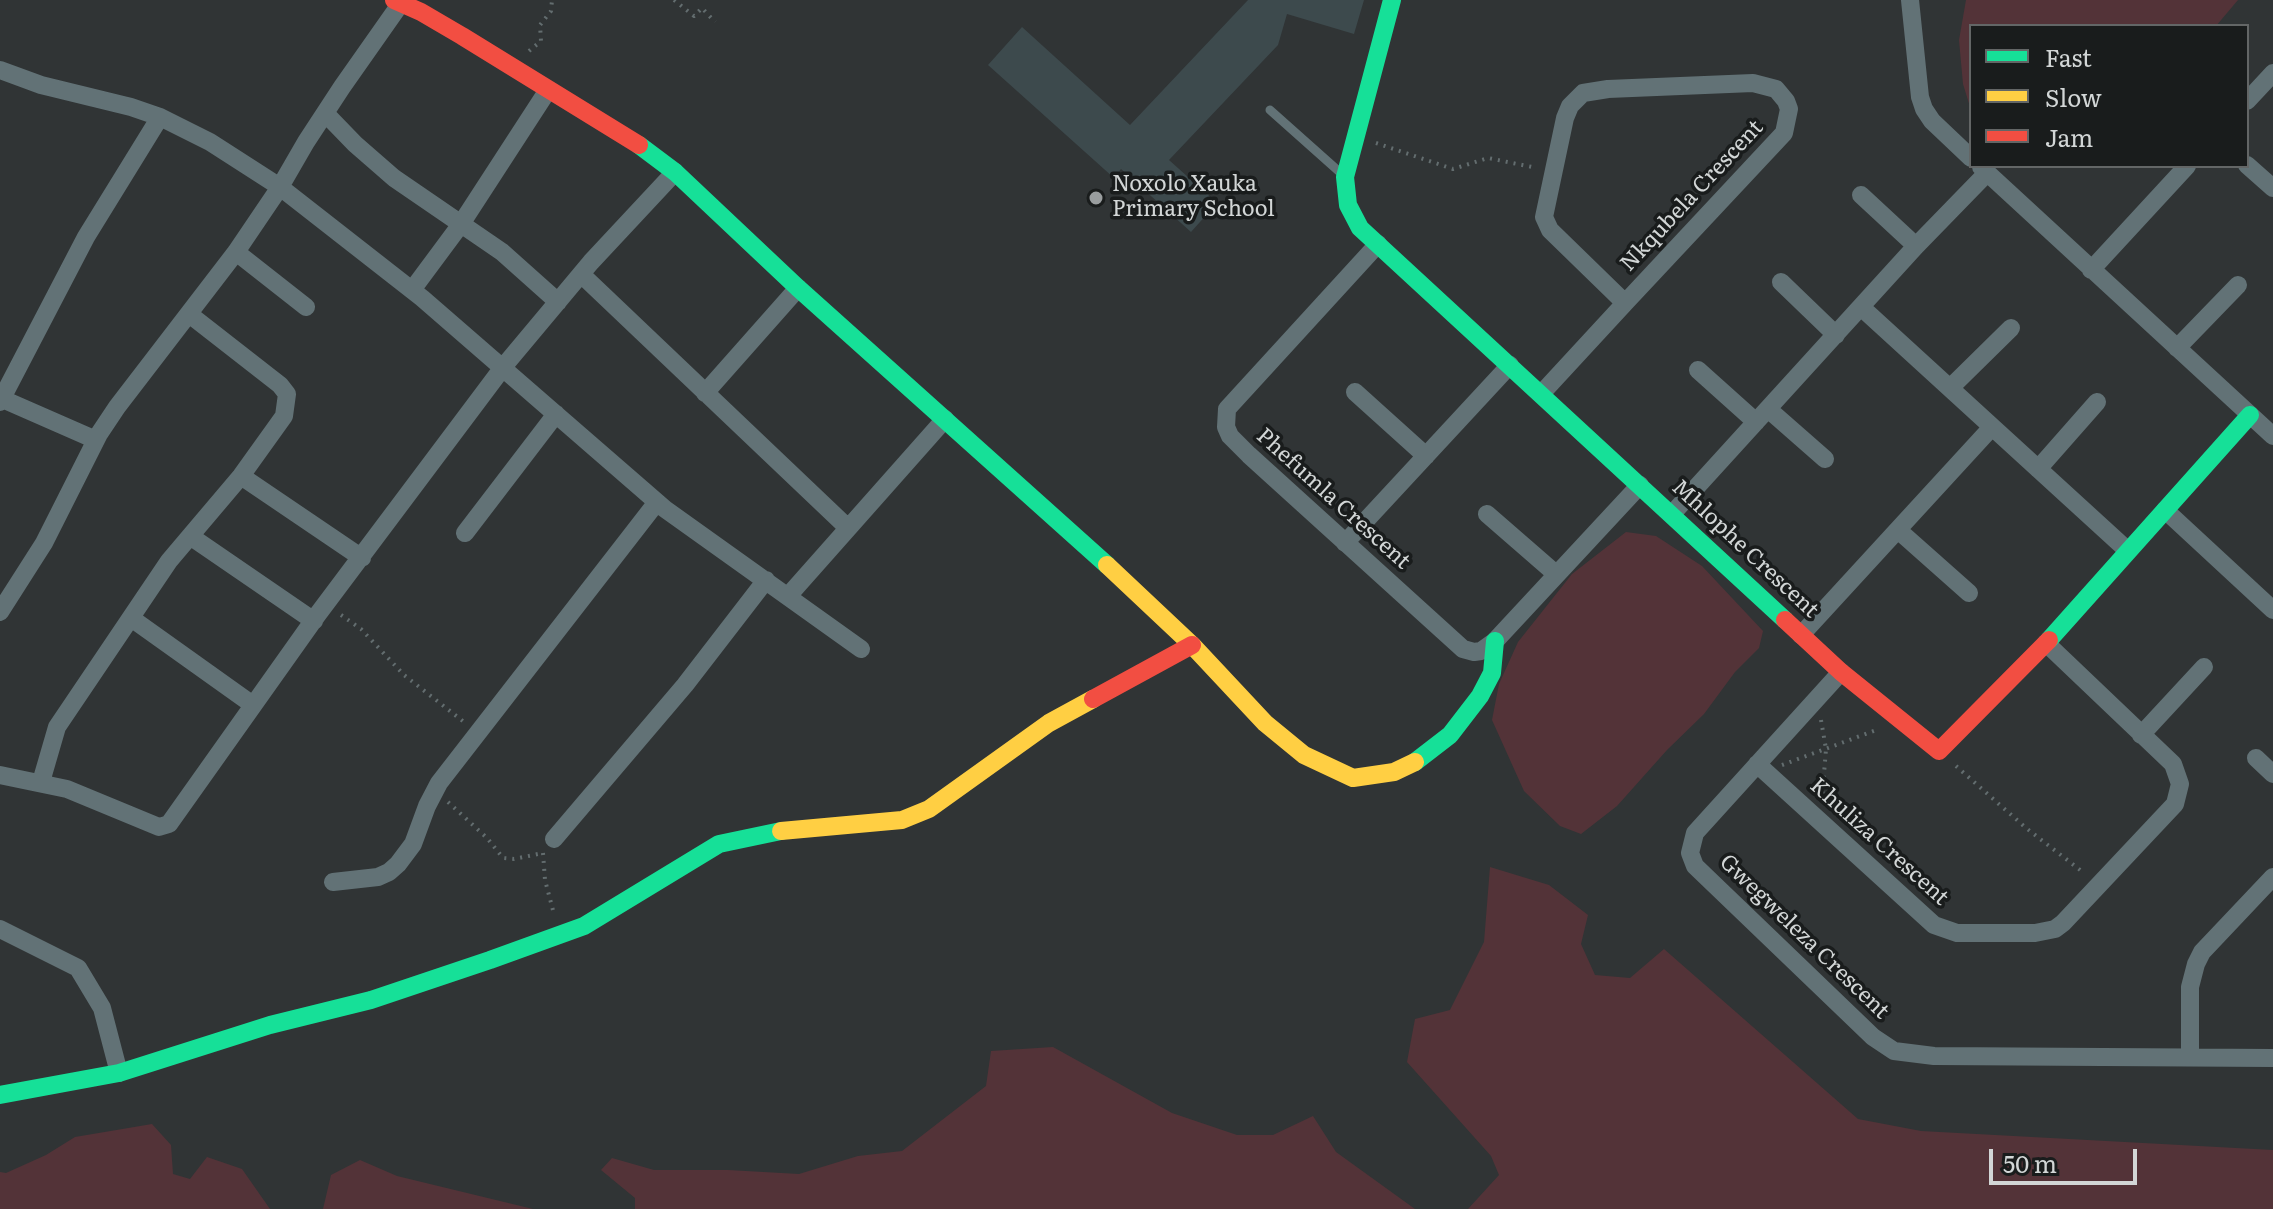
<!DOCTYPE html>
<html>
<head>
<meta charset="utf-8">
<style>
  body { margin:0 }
  #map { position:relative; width:2273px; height:1209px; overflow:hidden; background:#303435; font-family:Literata,serif }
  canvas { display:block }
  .legend { position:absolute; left:1969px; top:24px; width:280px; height:144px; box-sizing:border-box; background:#191c1c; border:2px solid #636666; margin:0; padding:10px 14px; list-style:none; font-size:24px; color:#d2d6d6 }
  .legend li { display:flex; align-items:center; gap:16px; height:40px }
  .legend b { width:40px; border:2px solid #636666 }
  .scale { position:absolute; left:1989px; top:1149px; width:148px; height:36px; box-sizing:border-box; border:4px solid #d2d6d6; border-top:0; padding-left:10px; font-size:24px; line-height:28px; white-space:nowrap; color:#d2d6d6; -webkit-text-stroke:6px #191c1c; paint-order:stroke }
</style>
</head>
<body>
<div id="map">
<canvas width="2273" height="1209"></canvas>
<ul class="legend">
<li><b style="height:10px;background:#16e098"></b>Fast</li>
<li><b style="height:10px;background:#ffcf43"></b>Slow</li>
<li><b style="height:10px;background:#f24e42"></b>Jam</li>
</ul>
<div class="scale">50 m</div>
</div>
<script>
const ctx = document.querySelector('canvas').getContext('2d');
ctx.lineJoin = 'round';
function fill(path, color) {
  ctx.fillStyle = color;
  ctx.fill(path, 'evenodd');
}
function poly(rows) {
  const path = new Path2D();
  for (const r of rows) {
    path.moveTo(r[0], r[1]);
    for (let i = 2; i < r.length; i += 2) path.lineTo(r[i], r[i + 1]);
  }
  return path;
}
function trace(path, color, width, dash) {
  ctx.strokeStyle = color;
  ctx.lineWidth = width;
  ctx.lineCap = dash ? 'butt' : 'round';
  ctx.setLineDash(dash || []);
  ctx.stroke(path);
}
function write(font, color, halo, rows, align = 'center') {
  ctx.font = font + ' Literata,serif';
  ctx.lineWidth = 7;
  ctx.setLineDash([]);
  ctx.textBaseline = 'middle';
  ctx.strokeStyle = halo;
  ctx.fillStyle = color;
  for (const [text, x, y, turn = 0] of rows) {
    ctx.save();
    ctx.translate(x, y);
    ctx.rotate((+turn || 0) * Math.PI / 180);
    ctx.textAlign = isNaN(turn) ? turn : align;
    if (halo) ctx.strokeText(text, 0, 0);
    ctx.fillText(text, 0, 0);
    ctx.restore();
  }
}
fill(poly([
  [1966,0,2238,0,2216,26,1971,26,1971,110,1963,84,1959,40],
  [1626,532,1656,536,1702,566,1763,631,1759,648,1735,672,1704,714,1667,750,1617,806,1581,834,1560,826,1524,791,1492,720,1499,684,1518,642,1572,574],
  [1490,867,1549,885,1588,915,1581,944,1595,975,1630,978,1664,949,1858,1119,1921,1131,2273,1150,2273,1209,1468,1209,1499,1175,1491,1156,1407,1062,1415,1019,1450,1010,1484,942],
  [1053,1047,1172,1113,1237,1135,1273,1135,1313,1116,1336,1152,1415,1209,635,1209,635,1198,601,1170,612,1158,654,1170,728,1170,799,1174,858,1156,902,1151,986,1086,991,1051],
  [152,1124,171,1145,173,1174,190,1179,207,1157,242,1169,270,1209,0,1209,0,1172,6,1173,46,1155,75,1137],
  [360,1160,397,1176,533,1209,323,1209,331,1175]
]), '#533338');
fill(poly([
  [1248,0,1364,0,1354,34,1287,14,1278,45,1169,160,1217,203,1191,232,1121,169,1114,178,988,65,1022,27,1130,125]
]), '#3d4a4d');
trace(poly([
  [674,0,694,16,702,8,715,22],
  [529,51,541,41,540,25,551,11,552,0],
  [1376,143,1453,169,1488,158,1537,168],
  [341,615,361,629,404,675,464,722],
  [1821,720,1826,749,1822,799],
  [1782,765,1879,729],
  [1956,766,2026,828,2084,873],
  [448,802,487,838,503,858,514,859,543,853],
  [543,853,545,880,554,914]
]), '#636d6f', 4, [2, 6]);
trace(poly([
  [1270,110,1343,175]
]), '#627276', 9);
trace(poly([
  [1910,0,1920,97,1924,109,1932,121,1971,158],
  [0,70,41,85,131,107,160,117,210,142,280,187,422,298,665,509,861,649],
  [2247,101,2273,73],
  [325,113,355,144,394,178,502,252,558,302],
  [2247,165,2273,188],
  [1981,167,2273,436],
  [1861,195,1916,246],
  [1378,244,1227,409,1226,427,1230,436,1249,455,1463,649,1474,652,1481,651,1495,641,1640,485],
  [236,252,306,307],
  [2091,270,2187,166],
  [581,274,848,528],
  [1781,282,1836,335],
  [412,290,461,224,548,90],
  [1861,307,2127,550],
  [2177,348,2238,285],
  [1698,370,1756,422],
  [1950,388,2011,328],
  [1355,392,1426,456],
  [705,393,798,288],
  [1541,394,1625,303,1784,133,1789,109,1786,101,1776,89,1753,83,1608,89,1583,93,1570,106,1565,118,1544,217,1550,230,1625,303],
  [0,398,96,440],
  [0,402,86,237,160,117],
  [1768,409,1825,459],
  [2038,469,2097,402],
  [241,476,362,558],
  [2165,510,2273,610],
  [1487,514,1556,574],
  [1672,514,1916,246,1987,173],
  [1898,530,1969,593],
  [465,533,556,414],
  [190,536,314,621],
  [1345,543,1510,365],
  [789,595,945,419],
  [0,612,44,543,99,434,117,407,236,252,280,187,306,142,342,87,401,3],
  [131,618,253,705],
  [1801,635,1992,427],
  [1841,672,1695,833,1690,853,1695,866,1873,1037,1894,1051,1934,1056,2273,1058],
  [2141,735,2204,667],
  [2256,758,2273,774],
  [1757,764,1934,925,1957,933,2035,933,2055,929,2063,923,2175,804,2180,784,2173,764,2046,643],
  [0,775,67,789,159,827,169,824,318,614,504,366,591,262,675,172],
  [41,782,57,727,169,561,241,476,284,416,287,394,280,385,189,314],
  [554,839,685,685,766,580],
  [333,882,378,877,389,872,398,864,413,844,427,806,439,783,657,502],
  [0,929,78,968,102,1008,119,1073],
  [2190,1057,2190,987,2196,964,2202,952,2273,877]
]), '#627276', 18);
trace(poly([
  [1392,0,1345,177,1348,205,1360,228,1785,620],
  [639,145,675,172,798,288,1107,565],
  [2049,640,2250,415],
  [1415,762,1450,735,1480,696,1492,673,1495,641],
  [0,1095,119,1073,270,1025,371,1000,490,960,584,926,719,844,781,831]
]), '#16e098', 18);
trace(poly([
  [1107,565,1192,645,1265,723,1304,755,1353,778,1394,772,1415,762],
  [781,831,902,820,929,809,1049,723,1093,699]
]), '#ffcf43', 18);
trace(poly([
  [394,0,421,12,462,36,639,145],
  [1785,620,1841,672,1939,751,2049,640],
  [1093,699,1192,645]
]), '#f24e42', 18);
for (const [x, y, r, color] of [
  [1096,198,8,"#999d9e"]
]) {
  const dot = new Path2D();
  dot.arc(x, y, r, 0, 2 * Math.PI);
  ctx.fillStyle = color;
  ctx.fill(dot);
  trace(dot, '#191c1c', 3);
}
write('22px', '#d2d6d6', '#191c1c', [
  ["Noxolo Xauka",1112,185],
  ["Primary School",1112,210]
], 'left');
write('22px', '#d2d6d6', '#191c1c', [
  ["Nkqubela Crescent",1692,196,-47],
  ["Phefumla Crescent",1333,499,42],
  ["Mhlophe Crescent",1745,549,43],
  ["Khuliza Crescent",1879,842,42],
  ["Gwegweleza Crescent",1804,937,44]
]);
</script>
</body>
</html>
